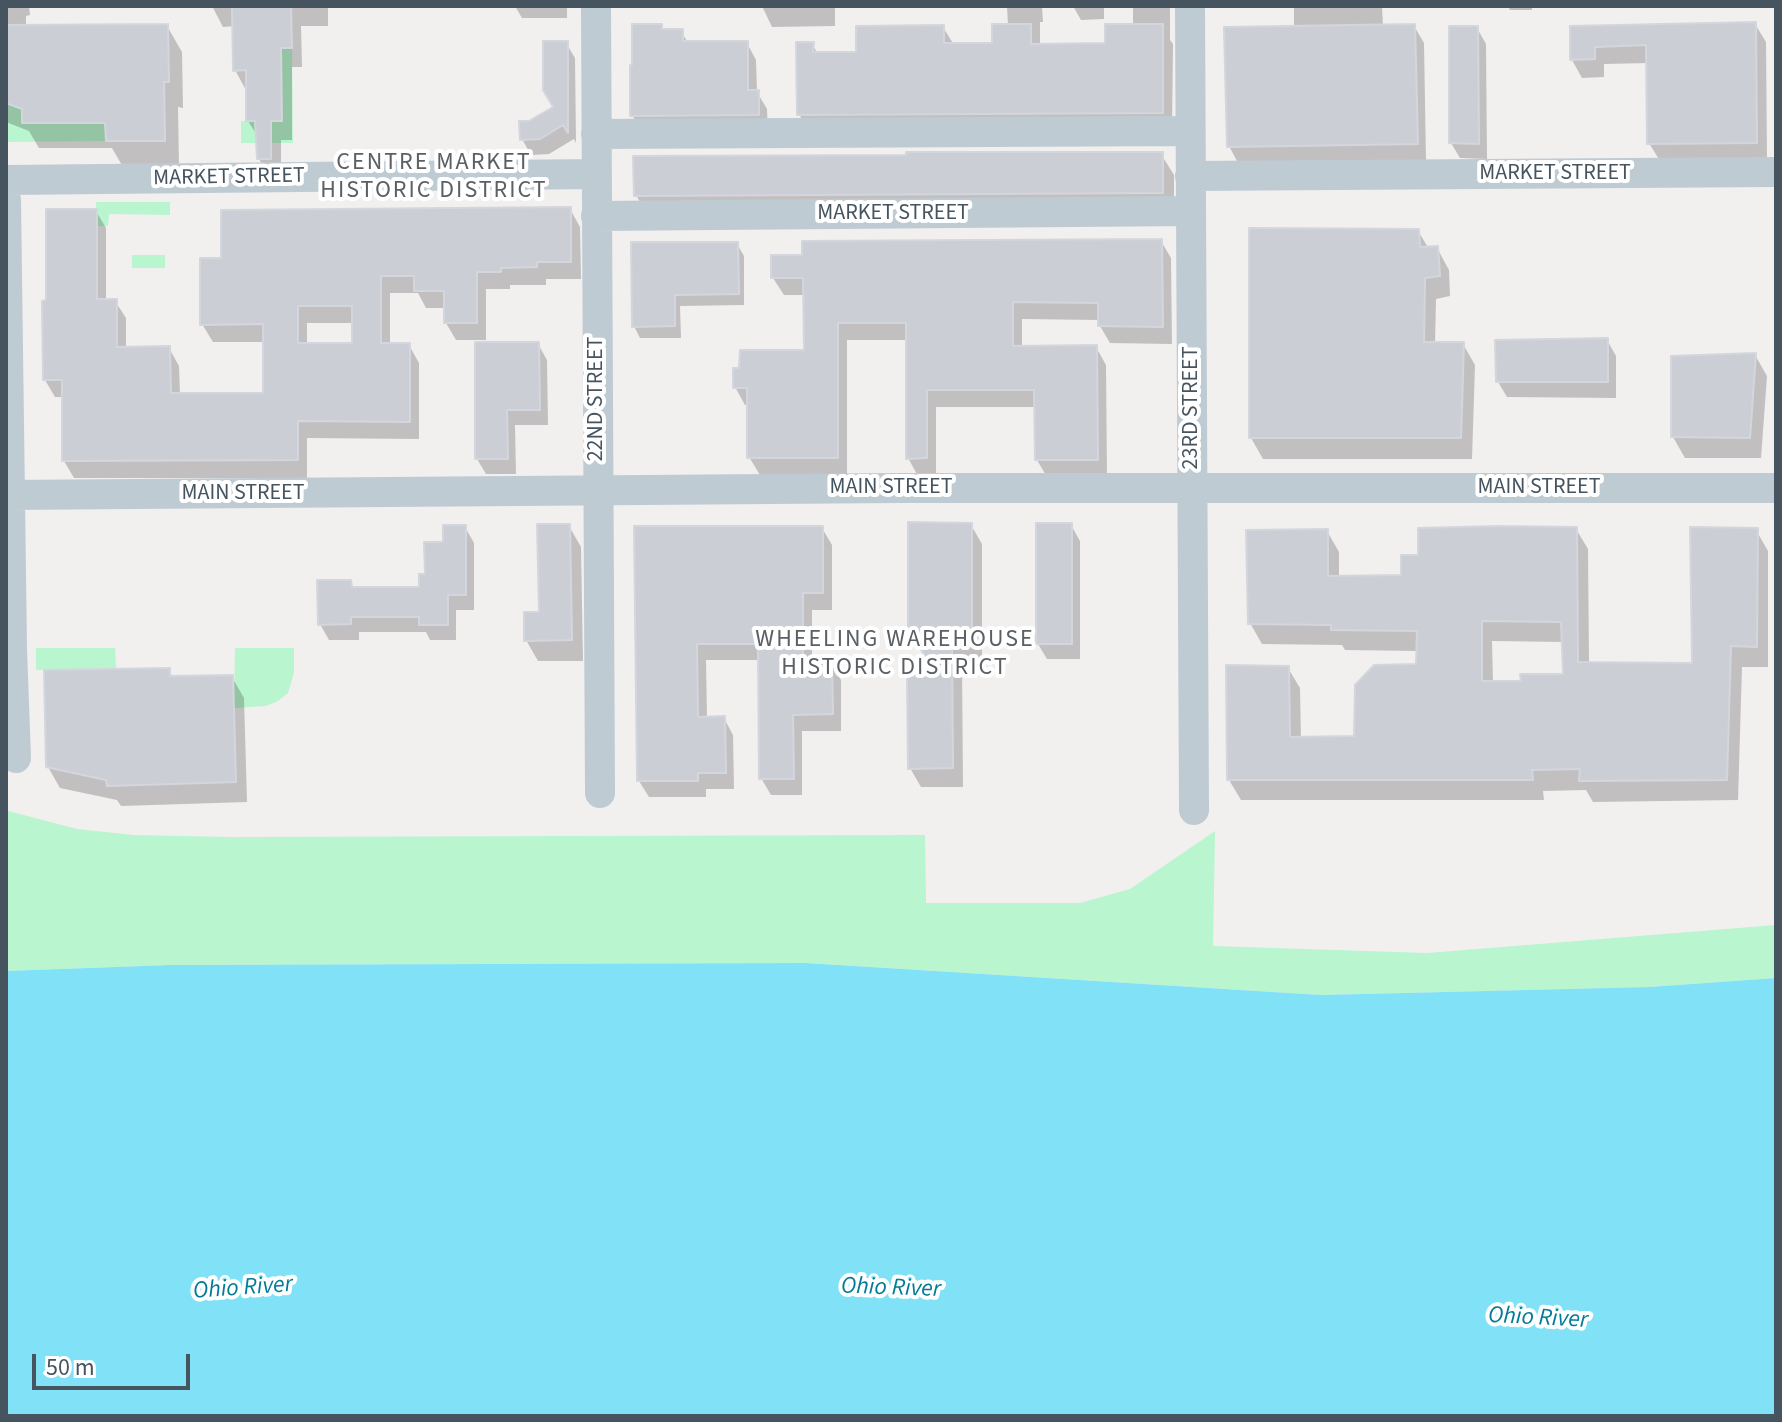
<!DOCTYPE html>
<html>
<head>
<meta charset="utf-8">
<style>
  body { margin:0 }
  #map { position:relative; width:1782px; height:1422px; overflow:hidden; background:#f2efef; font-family:"Source Sans 3",sans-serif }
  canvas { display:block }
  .frame { position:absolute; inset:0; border:8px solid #45545f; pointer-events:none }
  .scale { position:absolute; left:32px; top:1354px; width:158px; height:36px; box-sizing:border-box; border:4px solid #45545f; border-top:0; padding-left:10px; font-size:24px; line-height:28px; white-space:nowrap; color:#45545f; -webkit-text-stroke:6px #fff; paint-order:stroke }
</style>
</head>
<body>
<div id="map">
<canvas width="1782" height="1422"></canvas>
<div class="frame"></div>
<div class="scale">50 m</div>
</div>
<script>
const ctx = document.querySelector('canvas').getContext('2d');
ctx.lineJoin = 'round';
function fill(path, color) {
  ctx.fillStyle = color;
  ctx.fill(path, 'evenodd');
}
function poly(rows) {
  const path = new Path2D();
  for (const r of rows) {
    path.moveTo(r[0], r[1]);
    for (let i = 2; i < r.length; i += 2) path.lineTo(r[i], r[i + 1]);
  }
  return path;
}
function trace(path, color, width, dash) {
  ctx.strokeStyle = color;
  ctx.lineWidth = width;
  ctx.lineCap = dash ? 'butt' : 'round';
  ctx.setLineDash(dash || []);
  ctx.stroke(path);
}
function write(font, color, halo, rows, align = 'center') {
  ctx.font = font + ' "Source Sans 3",sans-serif';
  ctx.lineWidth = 8;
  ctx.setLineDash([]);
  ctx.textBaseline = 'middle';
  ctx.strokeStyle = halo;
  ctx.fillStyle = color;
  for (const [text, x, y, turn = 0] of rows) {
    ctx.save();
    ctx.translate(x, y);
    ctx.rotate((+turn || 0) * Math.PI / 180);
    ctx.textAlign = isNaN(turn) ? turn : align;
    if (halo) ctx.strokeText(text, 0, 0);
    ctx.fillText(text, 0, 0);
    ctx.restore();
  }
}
fill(poly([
  [281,48,292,48,293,143,241,143,241,121,255,121,270,131,271,121,282,121],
  [6,103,22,109,22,123,105,123,106,141,6,142],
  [96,202,170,202,170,215,109,214,108,226,97,226],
  [132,255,165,255,165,268,132,268],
  [36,648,115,648,116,669,36,670],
  [235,648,294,648,294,673,288,693,278,701,266,706,234,708],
  [8,811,77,829,133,835,231,837,925,835,926,903,1080,903,1130,889,1215,831,1213,946,1427,953,1776,925,1776,978,1649,987,1321,995,806,963,170,965,6,971,6,822]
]), '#b9f5ce');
fill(poly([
  [806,963,1321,995,1649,987,1776,978,1776,1416,6,1416,6,971,170,965]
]), '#81e2f7');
fill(poly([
  [6,6,29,6,30,15,26,16,26,27,167,26,182,52,183,108,178,107,179,166,123,167,112,148,39,148,29,131,6,122],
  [212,6,328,6,328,26,301,26,302,67,292,67,292,140,281,140,281,178,270,178,259,159,258,137,248,121,246,90,235,70,235,26,223,27],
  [515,6,567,6,567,18,522,18],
  [762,6,835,6,835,26,772,27],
  [1007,6,1042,6,1043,22,1040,22,1040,46,1107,45,1133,26,1133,6,1170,6,1170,40,1173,44,1172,130,809,132,799,114,812,44,818,54,858,54,943,27,954,45,994,45,1008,26],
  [1073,6,1104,6,1104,19,1081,20],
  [1294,6,1382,6,1383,27,1414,26,1424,43,1426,161,1238,163,1229,146,1294,28],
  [1508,6,1532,6,1532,10,1510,10],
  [1755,24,1766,42,1767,161,1660,161,1649,143,1649,63,1604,64,1604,77,1582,78,1572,60,1572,28],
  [661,26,664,31,681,31,688,43,747,43,756,60,757,92,767,109,768,132,642,132,632,115],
  [1477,28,1486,44,1487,159,1460,158,1451,143],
  [566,43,575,58,576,143,574,139,549,154,531,155,522,139,529,123,556,108],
  [1161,154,1174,175,1174,214,648,216,636,195],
  [570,209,580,227,581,279,546,279,546,285,510,285,510,289,486,289,486,340,456,340,446,323,446,308,426,308,418,293,390,293,390,345,409,345,419,363,419,439,307,438,307,478,74,478,64,461,64,397,55,397,45,380,48,302,96,211,106,228,106,301,115,301,126,318,126,349,169,348,179,366,180,395,265,395,265,342,213,342,202,324,223,260],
  [307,323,354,323,354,345,307,345],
  [1418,231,1429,249,1437,248,1449,270,1450,296,1436,299,1435,344,1463,344,1475,365,1472,459,1263,459,1251,438],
  [1161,241,1171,258,1172,344,1110,343,1100,326,1100,320,1022,319,1022,348,1096,347,1106,365,1107,477,1047,477,1037,460,1036,407,936,407,936,476,918,476,908,458,908,340,847,340,847,475,760,475,749,457,749,405,745,405,735,387,806,352,805,295,784,295,773,278],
  [737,244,744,256,744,305,680,306,681,338,640,338,634,326],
  [1607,340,1616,356,1616,398,1507,397,1498,382],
  [538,344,547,360,548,425,515,425,516,474,486,474,477,459],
  [1755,355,1767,376,1761,458,1685,458,1673,437],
  [971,525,982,544,982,663,962,663,963,787,921,787,910,768,924,656,910,632],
  [1071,525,1080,541,1080,659,1047,659,1038,644],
  [569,526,581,547,583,661,538,661,526,640,541,614],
  [465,527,474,543,474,610,456,610,456,640,430,640,426,632,359,632,359,640,329,640,320,624,350,582,354,589,421,589,445,544],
  [636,528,822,528,832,545,832,610,812,610,812,664,831,664,841,680,841,731,802,731,802,795,771,795,761,778,760,660,706,660,707,718,724,718,733,735,734,789,706,789,706,797,649,797,639,781],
  [1576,529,1588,549,1589,664,1694,665,1756,530,1768,551,1768,667,1742,667,1738,800,1593,802,1586,790,1543,791,1544,800,1241,800,1229,780,1288,668,1300,688,1301,739,1356,738,1418,666,1419,651,1345,650,1342,645,1262,644,1250,623,1327,531,1339,552,1339,578,1403,577,1420,557],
  [1492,641,1564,642,1565,676,1523,683,1493,683],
  [169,670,173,678,232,677,244,698,247,802,121,806,117,800,60,788,48,767]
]), '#0003');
const building = poly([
  [232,6,291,6,292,48,281,48,282,121,271,121,271,159,257,159,255,121,246,121,246,70,233,71,232,6],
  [1756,22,1757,143,1647,144,1646,45,1595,47,1595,59,1570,60,1570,26,1756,22],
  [168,24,169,82,164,82,165,141,106,141,105,123,22,123,22,109,6,103,6,25,168,24],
  [632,24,662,24,662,29,683,29,683,41,748,41,748,90,759,90,759,115,630,116,630,65,632,65,632,24],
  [992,24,1031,24,1031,44,1105,43,1105,24,1163,24,1163,113,797,115,796,42,814,42,813,52,856,52,856,26,944,25,944,43,992,43,992,24],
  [1415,24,1418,144,1227,147,1224,27,1415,24],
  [1449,26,1478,26,1479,144,1449,143,1449,26],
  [543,41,568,41,568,133,563,125,540,139,520,140,519,121,529,121,553,107,543,90,543,41],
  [906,152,1163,152,1163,193,634,196,633,156,906,155,906,152],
  [571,207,571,262,537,262,537,267,501,268,501,272,477,272,477,323,444,323,444,291,414,291,414,276,381,276,381,343,410,343,410,422,298,421,298,460,62,461,62,380,43,380,42,301,46,300,46,209,97,209,97,299,117,299,117,347,170,346,171,393,263,393,263,324,200,325,200,258,221,258,221,210,571,207],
  [298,306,352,306,352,343,298,343,298,306],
  [1249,228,1419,229,1420,247,1438,246,1440,276,1425,278,1424,342,1464,342,1461,438,1249,438,1249,228],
  [1162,239,1163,327,1098,326,1098,303,1013,302,1013,346,1097,345,1098,460,1035,460,1034,390,927,390,927,458,906,459,906,323,838,323,838,458,747,458,747,388,733,388,733,368,739,368,740,350,804,350,803,278,771,278,771,255,802,255,802,241,1162,239],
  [631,242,738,242,739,294,675,295,675,326,632,327,631,242],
  [1608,338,1608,382,1496,382,1495,340,1608,338],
  [475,342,539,342,540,410,507,410,508,459,475,459,475,342],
  [1756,353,1750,438,1671,437,1671,356,1756,353],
  [908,522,972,523,972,644,952,644,953,768,908,769,907,674,924,654,908,632,908,522],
  [1036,523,1072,523,1072,644,1036,644,1036,523],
  [537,524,570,524,572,640,524,641,524,612,539,612,537,524],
  [443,525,466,525,466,595,448,595,448,625,419,625,419,617,351,617,351,624,318,625,317,580,351,580,352,587,419,587,419,574,425,574,424,542,443,542,443,525],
  [634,526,823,526,823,593,803,593,803,662,832,662,833,714,793,715,794,779,759,779,758,644,697,644,698,717,725,716,726,773,698,773,698,781,637,781,634,526],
  [1500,526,1577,527,1578,662,1692,663,1690,527,1758,528,1757,647,1731,646,1727,780,1579,781,1580,769,1532,770,1533,780,1227,780,1226,665,1289,666,1290,737,1354,736,1355,685,1374,665,1416,664,1417,631,1331,630,1331,625,1248,624,1246,530,1328,529,1328,576,1401,575,1401,555,1418,555,1418,528,1500,526],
  [1482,621,1561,622,1563,674,1520,674,1521,681,1482,681,1482,621],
  [170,668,170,676,233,675,236,782,107,786,106,780,46,767,44,670,170,668]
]);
fill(building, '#cbced5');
trace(building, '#d3d6dc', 2);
trace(poly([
  [596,6,600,793],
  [1190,6,1194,810],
  [596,134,1190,131],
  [1190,176,1776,172],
  [6,180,596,174],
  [6,200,12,649,16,758],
  [596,216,1191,211],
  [6,495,898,488,1776,488]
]), '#becbd3', 30);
write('22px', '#45545f', '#fff', [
  ["MARKET STREET",1555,174],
  ["MARKET STREET",229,178,-1],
  ["MARKET STREET",893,214],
  ["22ND STREET",597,399,-90],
  ["23RD STREET",1192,408,-90],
  ["MAIN STREET",891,488],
  ["MAIN STREET",1539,488],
  ["MAIN STREET",243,494]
]);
ctx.letterSpacing = '2px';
write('24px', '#5b6065', '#fff', [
  ["CENTRE MARKET",434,164],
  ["HISTORIC DISTRICT",434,192],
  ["WHEELING WAREHOUSE",895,641],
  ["HISTORIC DISTRICT",895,669]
]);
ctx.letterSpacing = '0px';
write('italic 24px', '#037b96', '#fff', [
  ["Ohio River",243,1289,-4],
  ["Ohio River",891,1289,2],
  ["Ohio River",1538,1319,3]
]);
</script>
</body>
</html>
